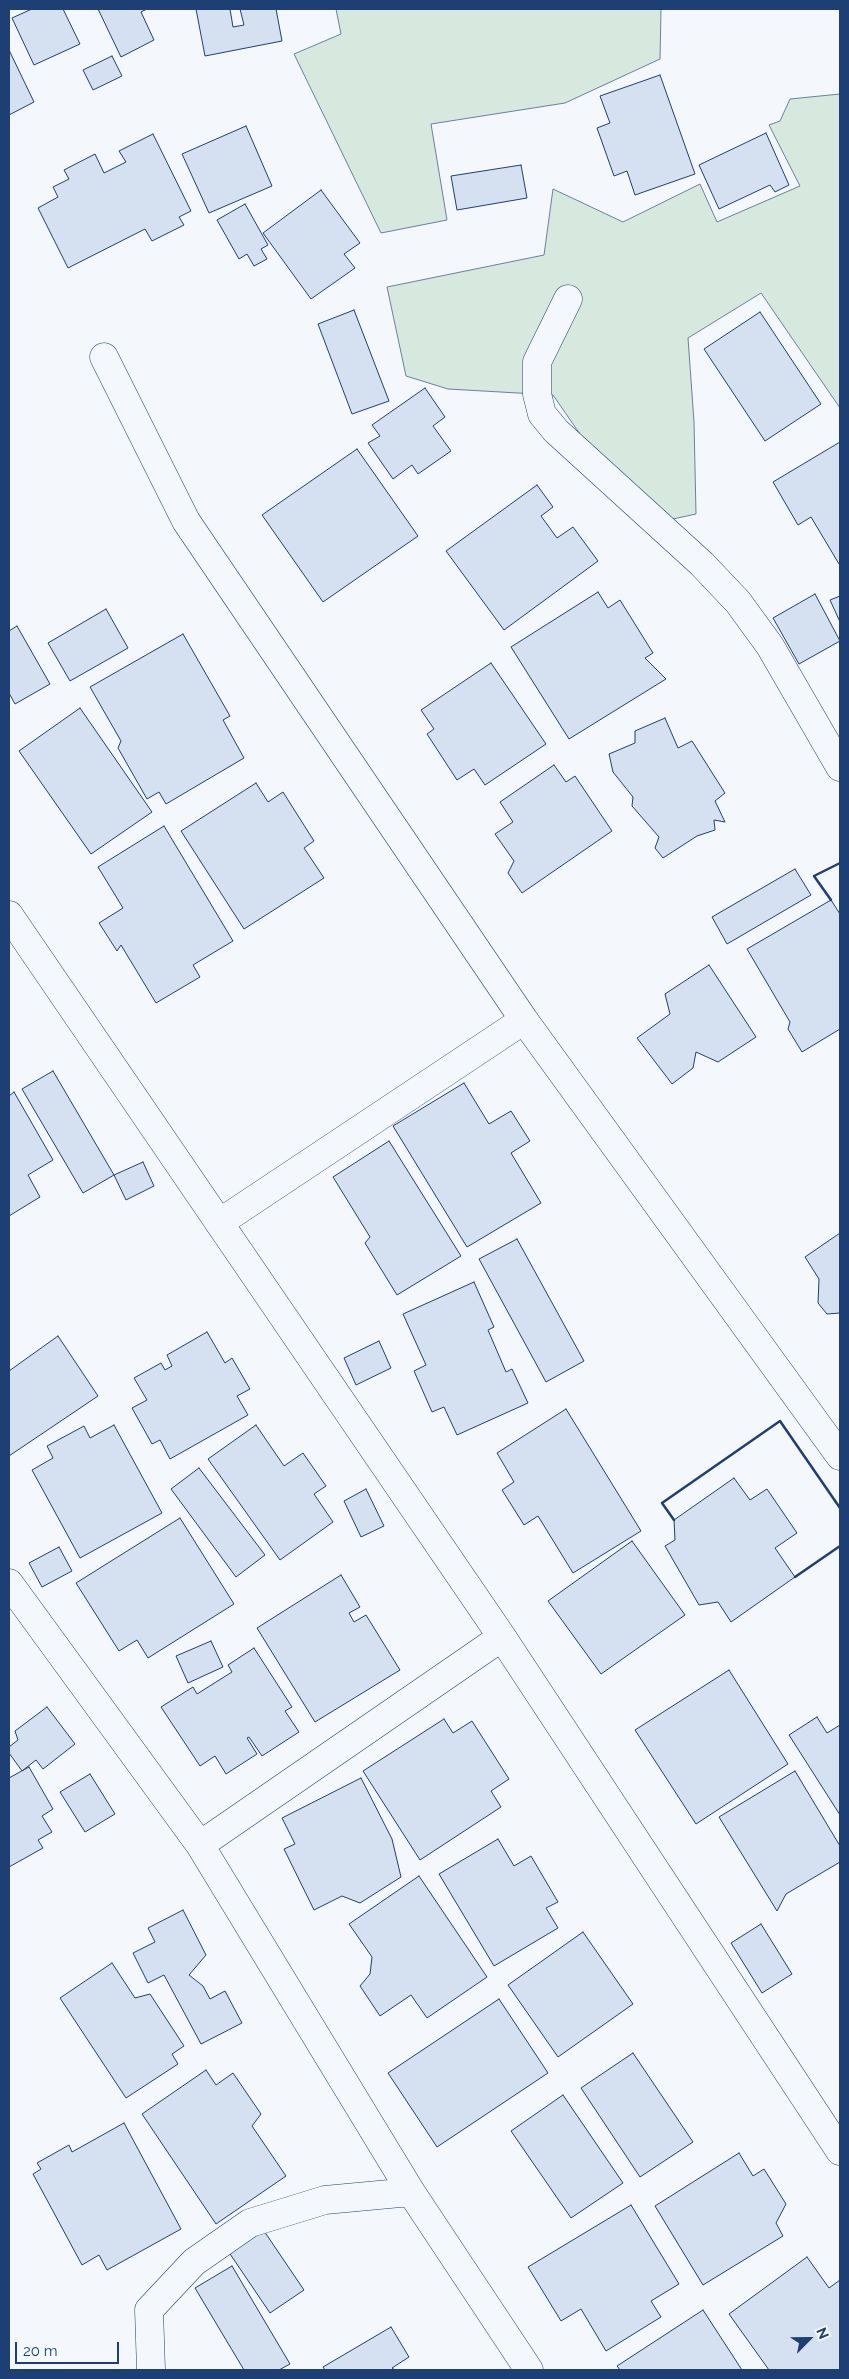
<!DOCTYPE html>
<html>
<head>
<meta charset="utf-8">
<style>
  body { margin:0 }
  #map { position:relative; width:849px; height:2379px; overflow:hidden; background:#f4f7fb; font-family:Raleway,sans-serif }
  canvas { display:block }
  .frame { position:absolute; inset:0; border:10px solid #1d3f73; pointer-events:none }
  .north { position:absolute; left:784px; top:2314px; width:50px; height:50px; -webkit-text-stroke:4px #f4f7fb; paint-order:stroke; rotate:67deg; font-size:14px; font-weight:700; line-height:20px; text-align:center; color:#1d3f73 }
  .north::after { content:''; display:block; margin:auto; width:18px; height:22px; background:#1d3f73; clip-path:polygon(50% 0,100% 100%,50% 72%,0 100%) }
  .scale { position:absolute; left:15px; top:2342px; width:104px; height:22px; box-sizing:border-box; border:2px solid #1d3f73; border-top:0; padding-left:6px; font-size:15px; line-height:18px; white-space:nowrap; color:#1d3f73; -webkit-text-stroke:4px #f4f7fb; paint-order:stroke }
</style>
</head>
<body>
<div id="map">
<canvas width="849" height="2379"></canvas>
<div class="frame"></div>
<div class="north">N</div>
<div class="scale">20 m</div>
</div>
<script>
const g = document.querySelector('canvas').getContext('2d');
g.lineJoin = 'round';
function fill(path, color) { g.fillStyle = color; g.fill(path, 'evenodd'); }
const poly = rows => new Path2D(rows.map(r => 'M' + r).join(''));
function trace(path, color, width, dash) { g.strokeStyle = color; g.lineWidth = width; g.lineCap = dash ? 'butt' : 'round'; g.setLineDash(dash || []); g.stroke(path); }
const green = poly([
  [336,9,661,9,660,59,565,103,431,124,447,220,381,233,294,54,341,34,336,9],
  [840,94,840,408,761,293,688,338,694,422,696,514,673,519,582,437,553,395,448,389,406,376,387,287,544,255,553,189,623,222,700,184,717,222,800,186,769,125,780,121,790,99,840,94]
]);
fill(green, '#d7e8df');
trace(green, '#687fa3', 1);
const building = poly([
  [32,9,63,9,80,44,34,65,12,18,32,9],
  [98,9,147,9,141,12,154,40,121,57,98,9],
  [196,9,230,9,233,27,244,25,240,9,276,9,282,41,205,56,196,9],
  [9,50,34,102,9,115,9,50],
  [112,56,122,76,93,90,83,70,112,56],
  [660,75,695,174,635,195,627,171,614,176,597,128,610,123,600,96,660,75],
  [246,126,272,186,209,213,182,154,246,126],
  [766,133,789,185,775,192,770,185,719,209,699,165,766,133],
  [153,134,191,211,179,217,184,225,152,241,145,229,68,268,38,208,58,197,53,187,69,179,64,170,95,154,104,173,126,162,119,151,153,134],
  [521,165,527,198,457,210,451,176,521,165],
  [321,190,360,243,344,254,355,268,311,299,263,233,321,190],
  [245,204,268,245,261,249,267,259,254,266,247,254,239,259,217,220,245,204],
  [354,310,389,401,352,414,318,324,354,310],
  [760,312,821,404,765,441,704,349,760,312],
  [425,388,445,417,433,426,451,451,418,474,412,465,393,479,368,443,380,436,372,425,425,388],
  [840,442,840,564,839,564,811,517,798,525,773,482,840,442],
  [357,449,418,536,323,602,262,515,357,449],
  [537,485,553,507,541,516,557,538,573,527,598,561,504,630,446,551,537,485],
  [598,592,608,608,620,600,653,653,645,658,666,679,569,739,511,647,598,592],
  [815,594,840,641,799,664,773,618,815,594],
  [840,596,840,622,830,600,840,596],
  [106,609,128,648,70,681,48,643,106,609],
  [17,626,50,684,15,704,9,693,9,631,17,626],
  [183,634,230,716,223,720,244,758,166,804,159,792,147,799,118,748,121,741,90,687,183,634],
  [491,663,546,744,485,785,474,769,457,780,427,734,434,729,421,710,491,663],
  [80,708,152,812,91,854,19,751,80,708],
  [665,718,678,748,692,741,725,793,715,801,725,822,714,820,715,830,697,836,663,858,655,848,659,837,632,806,633,797,613,772,609,754,635,743,635,731,665,718],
  [554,765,566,782,575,776,612,831,522,893,508,873,514,861,495,834,513,822,500,802,554,765],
  [256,783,268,802,283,792,314,841,304,848,324,878,244,929,181,831,256,783],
  [164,826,233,941,193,965,200,977,156,1003,121,945,117,951,99,923,123,908,98,867,164,826],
  [795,869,811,895,727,944,712,917,795,869],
  [831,900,840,914,840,1029,802,1052,788,1029,790,1022,747,949,831,900],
  [709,965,756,1037,718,1062,696,1052,693,1068,672,1084,637,1038,670,1014,665,994,709,965],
  [53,1071,114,1175,83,1193,22,1089,53,1071],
  [464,1083,489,1124,511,1111,530,1141,511,1153,541,1203,467,1247,393,1126,464,1083],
  [14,1092,53,1160,28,1175,40,1197,9,1216,9,1096,14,1092],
  [389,1141,461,1256,397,1295,365,1243,370,1237,333,1177,389,1141],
  [143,1162,154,1186,126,1200,114,1175,143,1162],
  [840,1233,840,1313,827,1314,818,1303,819,1279,805,1257,840,1233],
  [517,1239,584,1361,546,1382,479,1259,517,1239],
  [474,1282,494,1327,488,1330,506,1372,512,1369,528,1403,457,1435,444,1407,432,1412,414,1371,426,1365,403,1314,474,1282],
  [207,1332,225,1363,232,1358,250,1389,237,1396,248,1415,170,1459,160,1440,152,1444,132,1408,147,1400,134,1378,161,1363,165,1370,172,1366,167,1355,207,1332],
  [58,1336,98,1396,9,1456,9,1371,58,1336],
  [379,1341,391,1368,356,1385,344,1358,379,1341],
  [566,1409,641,1531,573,1573,538,1516,524,1525,502,1490,514,1482,497,1453,566,1409],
  [114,1425,162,1513,80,1558,32,1470,53,1458,47,1446,84,1426,90,1438,114,1425],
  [256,1425,284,1466,303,1453,326,1486,314,1494,333,1522,280,1560,208,1459,256,1425],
  [199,1468,265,1555,236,1577,171,1489,199,1468],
  [734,1478,750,1500,767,1489,797,1533,775,1548,795,1577,731,1622,718,1602,699,1605,665,1546,675,1540,674,1520,734,1478],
  [366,1489,384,1526,361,1537,344,1501,366,1489],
  [180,1518,234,1604,148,1658,137,1640,119,1651,76,1583,180,1518],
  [632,1541,685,1615,601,1674,548,1601,632,1541],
  [59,1547,72,1571,42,1587,29,1563,59,1547],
  [341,1575,360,1607,349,1613,354,1622,366,1615,400,1670,315,1722,257,1628,341,1575],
  [211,1641,223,1667,188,1683,176,1656,211,1641],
  [254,1648,292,1707,285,1711,299,1732,262,1756,249,1737,247,1738,257,1754,226,1774,215,1756,200,1766,161,1707,193,1687,197,1694,232,1672,228,1665,254,1648],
  [729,1670,788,1764,696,1824,635,1730,729,1670],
  [47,1707,75,1744,43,1769,36,1760,22,1771,9,1753,9,1747,18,1740,15,1731,47,1707],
  [817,1717,827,1733,840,1725,840,1815,789,1735,817,1717],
  [444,1719,453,1733,472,1721,509,1779,491,1791,501,1807,420,1860,363,1771,444,1719],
  [29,1767,53,1809,42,1816,52,1832,38,1840,43,1848,9,1867,9,1778,29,1767],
  [795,1771,840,1846,840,1862,786,1894,777,1911,719,1817,795,1771],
  [90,1774,115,1814,85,1832,60,1792,90,1774],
  [361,1778,392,1839,401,1877,360,1903,342,1896,314,1910,284,1849,295,1844,282,1818,361,1778],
  [498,1839,514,1866,531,1856,558,1902,546,1908,558,1928,494,1966,439,1874,498,1839],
  [419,1876,487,1977,427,2018,411,1995,380,2016,360,1986,370,1974,372,1957,349,1924,419,1876],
  [183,1910,206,1955,189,1975,203,1986,210,1999,225,1991,242,2023,201,2044,164,1975,148,1983,133,1953,155,1942,148,1928,183,1910],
  [761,1924,792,1974,762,1993,731,1943,761,1924],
  [583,1932,633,2004,558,2057,508,1985,583,1932],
  [112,1963,135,1998,150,1994,184,2046,172,2054,178,2064,126,2098,60,1998,112,1963],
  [499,1999,548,2073,437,2147,388,2073,499,1999],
  [633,2053,693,2142,640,2177,581,2088,633,2053],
  [206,2070,216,2085,233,2073,261,2114,252,2126,286,2176,216,2224,142,2114,206,2070],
  [563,2095,623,2183,571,2218,511,2131,563,2095],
  [124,2123,181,2229,107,2270,99,2255,82,2265,33,2174,41,2169,37,2163,69,2145,72,2152,124,2123],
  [739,2153,753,2176,764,2169,786,2204,776,2223,783,2236,703,2285,655,2206,739,2153],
  [631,2205,679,2284,651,2301,661,2317,606,2351,581,2309,561,2321,528,2267,631,2205],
  [260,2225,304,2290,270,2313,226,2248,260,2225],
  [807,2257,829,2288,840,2280,840,2370,769,2370,729,2314,807,2257],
  [232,2266,290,2364,279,2370,244,2370,195,2288,232,2266],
  [703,2310,742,2370,620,2370,617,2366,703,2310],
  [391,2327,409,2357,392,2368,395,2370,325,2370,323,2367,391,2327]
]);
fill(building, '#d5e0f0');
trace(building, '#1d3f73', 1);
const street = poly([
  [568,299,537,362,537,394,542,414,556,431,702,564,738,602,770,646,840,767],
  [104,357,186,521,524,1020,840,1456],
  [9,915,502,1637,840,2151],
  [219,1223,524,1020],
  [9,1583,200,1845,411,2192,529,2370],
  [200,1845,502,1637],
  [151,2370,149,2310,194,2262,250,2223,325,2200,411,2192]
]);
trace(street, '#1d3f73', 29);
trace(street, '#f4f7fb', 28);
trace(poly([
  [831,900,814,876,840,863],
  [674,1520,662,1503,780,1421,840,1508],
  [795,1577,840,1546]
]), '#1d3f73', 2.5);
</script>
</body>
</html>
